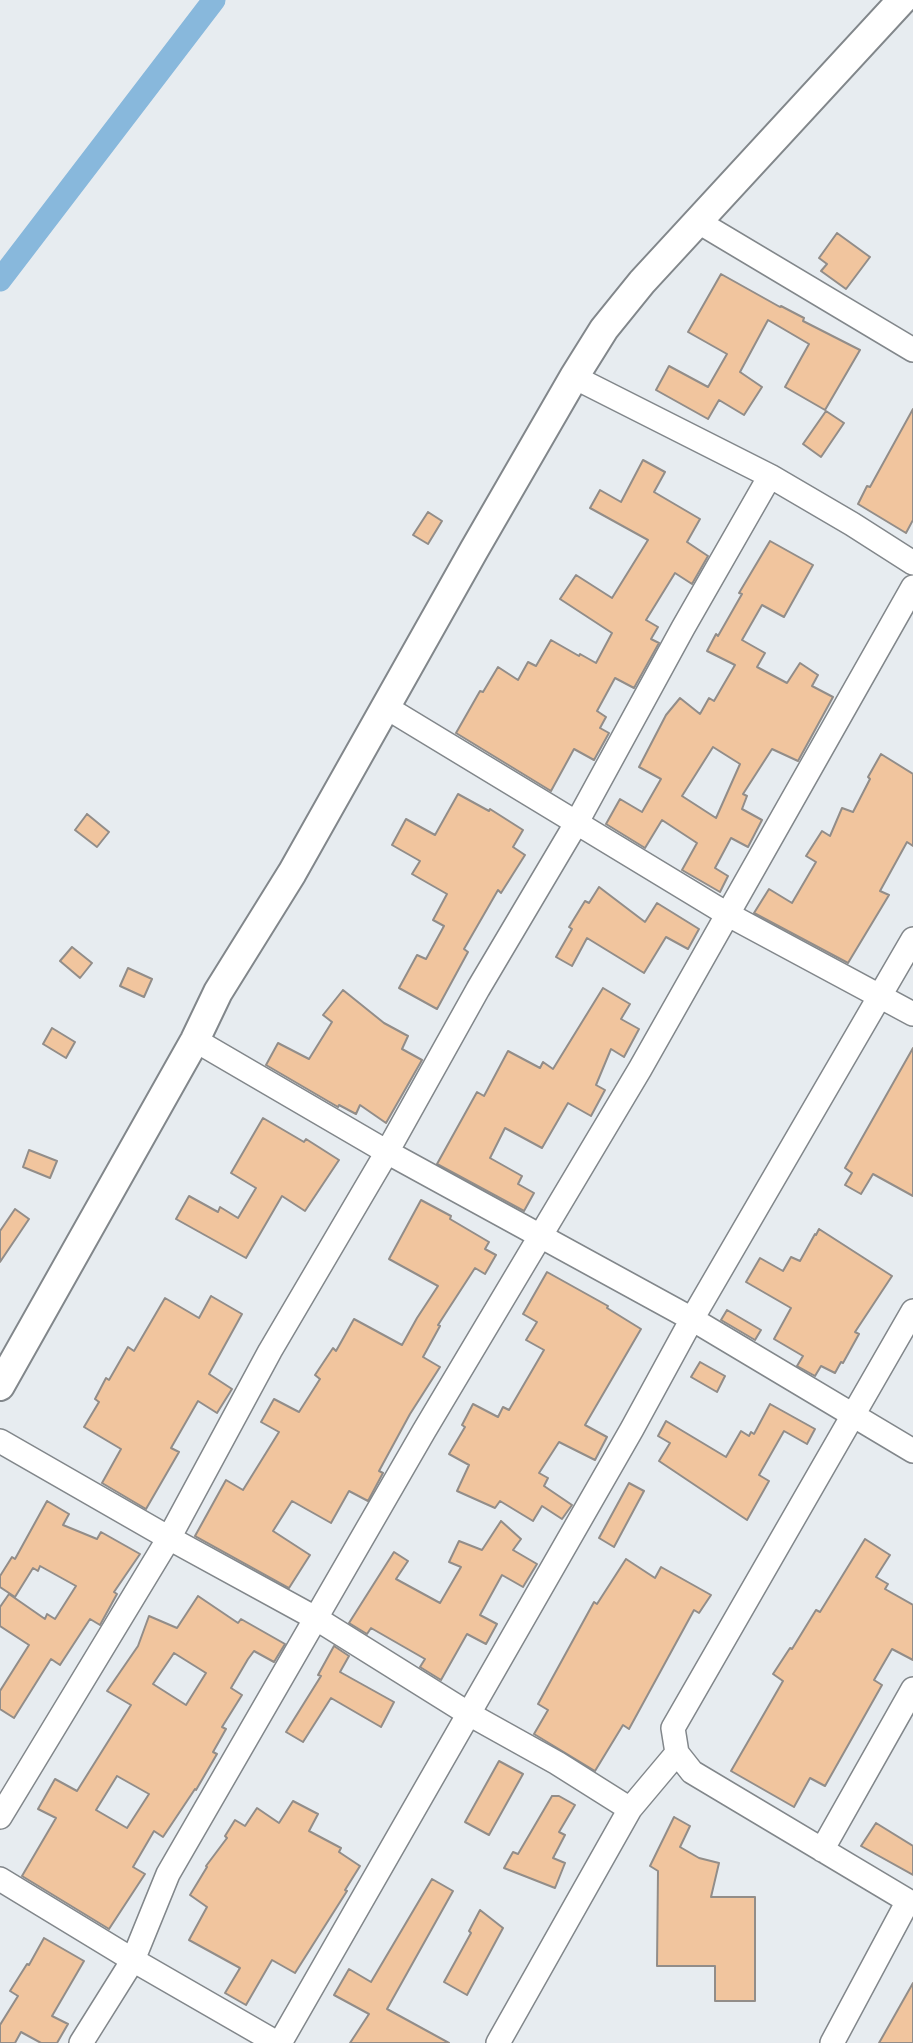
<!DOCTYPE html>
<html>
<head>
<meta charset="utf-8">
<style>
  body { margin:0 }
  canvas { display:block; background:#e7ecf0 }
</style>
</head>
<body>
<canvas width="913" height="2043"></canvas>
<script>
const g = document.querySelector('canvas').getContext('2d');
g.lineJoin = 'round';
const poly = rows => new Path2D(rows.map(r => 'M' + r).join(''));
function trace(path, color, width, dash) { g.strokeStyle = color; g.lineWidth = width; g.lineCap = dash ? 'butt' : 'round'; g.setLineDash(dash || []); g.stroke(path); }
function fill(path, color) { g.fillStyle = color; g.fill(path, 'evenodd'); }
trace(poly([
  [0,280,214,0]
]), '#88b8dc', 23);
const building = poly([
  [837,233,870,257,846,289,821,271,827,264,819,258,837,233],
  [721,274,780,307,781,306,804,318,803,321,860,350,825,410,785,387,809,344,768,320,740,372,762,387,744,415,719,400,708,419,656,390,669,366,708,387,727,354,688,332,721,274],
  [913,409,913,520,906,533,858,504,867,486,870,487,913,409],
  [826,411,844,423,821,457,803,444,826,411],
  [643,460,665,472,654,492,700,519,687,542,708,556,692,584,675,573,646,620,658,627,651,639,659,643,634,688,615,678,597,711,606,717,600,728,609,733,594,760,574,749,551,791,456,733,480,691,483,692,498,667,518,680,528,662,536,666,551,640,579,656,580,654,596,663,612,633,560,599,576,575,612,598,648,540,590,508,600,490,621,502,643,460],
  [428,512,442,521,428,544,413,535,428,512],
  [770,541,813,565,784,617,762,605,742,640,765,653,757,667,787,683,800,663,818,675,812,686,833,697,798,761,772,749,743,794,747,796,742,809,762,820,748,847,731,838,715,868,728,876,720,892,682,870,697,843,662,820,645,848,606,824,620,799,642,812,661,779,639,767,666,715,680,698,700,714,709,698,714,701,735,665,707,651,716,634,718,636,742,594,739,593,770,541],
  [713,747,740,764,716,818,682,796,713,747],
  [881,754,913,774,913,846,907,842,880,891,889,895,848,963,754,913,769,889,792,903,816,862,806,856,822,831,830,836,842,808,853,812,870,779,868,777,881,754],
  [458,794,489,811,490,809,523,830,513,847,525,855,501,893,498,890,464,949,468,952,437,1009,399,988,417,955,426,959,444,926,433,920,447,894,412,874,420,861,392,845,406,819,435,835,458,794],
  [87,814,109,832,97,847,75,830,87,814],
  [599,887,645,922,657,903,699,929,688,949,666,937,644,973,587,938,572,966,556,957,572,929,569,927,585,901,589,903,599,887],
  [72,947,92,963,80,978,60,961,72,947],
  [128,968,152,979,144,997,120,986,128,968],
  [603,988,630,1004,621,1019,639,1029,624,1057,611,1049,596,1085,605,1090,591,1116,568,1103,542,1148,505,1128,490,1158,522,1176,518,1184,534,1193,524,1211,437,1164,477,1092,484,1096,508,1051,540,1068,543,1062,553,1069,603,988],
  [343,990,384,1023,408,1036,402,1049,422,1060,386,1123,360,1105,356,1114,339,1105,338,1107,266,1065,278,1043,309,1059,332,1022,323,1015,343,990],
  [52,1028,75,1042,66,1058,43,1044,52,1028],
  [913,1048,913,1196,873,1174,861,1194,845,1185,852,1173,845,1168,913,1048],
  [263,1118,304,1142,306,1139,339,1160,305,1211,282,1196,246,1258,176,1219,189,1196,218,1212,220,1207,238,1218,256,1188,231,1173,263,1118],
  [29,1150,57,1161,50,1178,23,1167,29,1150],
  [421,1200,451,1216,450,1219,489,1242,485,1249,496,1255,485,1274,475,1268,438,1325,440,1326,423,1357,440,1367,410,1414,379,1471,383,1473,368,1501,349,1491,331,1523,292,1501,273,1531,310,1555,289,1588,195,1536,226,1480,243,1490,279,1432,261,1422,274,1399,299,1412,320,1379,315,1375,333,1348,336,1351,354,1319,402,1345,417,1318,438,1286,389,1259,421,1200],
  [15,1209,29,1219,0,1262,0,1231,15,1209],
  [819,1229,892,1276,855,1332,859,1334,843,1363,841,1362,835,1373,821,1366,815,1376,797,1366,803,1356,774,1339,791,1308,746,1282,760,1258,783,1271,791,1257,800,1261,815,1234,816,1235,819,1229],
  [547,1272,608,1306,607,1308,641,1329,585,1425,607,1437,595,1460,559,1442,539,1473,548,1478,544,1486,572,1505,562,1519,542,1506,533,1521,500,1501,495,1508,457,1491,469,1465,449,1454,465,1427,462,1425,473,1404,498,1417,503,1407,509,1410,544,1350,526,1340,537,1322,523,1314,547,1272],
  [211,1296,242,1314,209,1374,232,1389,217,1413,198,1401,171,1448,179,1452,146,1509,102,1483,121,1449,84,1427,99,1402,95,1399,106,1378,109,1380,128,1347,134,1351,165,1298,199,1318,211,1296],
  [727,1310,761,1330,755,1340,721,1320,727,1310],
  [700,1362,725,1376,717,1392,691,1377,700,1362],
  [770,1404,815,1429,807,1444,784,1431,759,1475,769,1481,747,1520,659,1461,670,1443,658,1436,666,1421,726,1457,741,1431,749,1436,751,1432,754,1434,770,1404],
  [629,1483,644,1491,614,1547,599,1538,629,1483],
  [47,1501,69,1514,63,1525,97,1539,101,1532,140,1554,114,1592,117,1594,100,1625,90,1619,60,1665,51,1659,14,1718,0,1709,0,1691,29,1645,0,1626,0,1607,9,1594,45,1619,47,1614,55,1619,76,1586,40,1566,38,1571,33,1568,15,1597,0,1587,0,1576,12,1557,15,1559,47,1501],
  [501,1521,521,1539,513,1550,537,1564,523,1587,502,1575,480,1615,497,1624,486,1644,467,1634,441,1680,420,1667,425,1659,371,1628,367,1634,349,1623,394,1552,408,1561,396,1579,440,1603,461,1567,449,1562,459,1541,482,1550,501,1521],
  [865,1539,890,1555,876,1577,888,1584,885,1589,913,1605,913,1660,892,1649,874,1680,882,1685,825,1786,810,1778,794,1807,731,1771,783,1681,773,1674,790,1648,792,1649,816,1610,820,1612,865,1539],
  [626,1559,655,1578,661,1567,711,1595,699,1613,694,1610,629,1729,623,1725,595,1771,534,1734,548,1710,538,1704,594,1602,597,1604,626,1559],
  [198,1596,238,1623,241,1619,285,1644,274,1662,254,1651,248,1659,231,1688,242,1695,222,1727,226,1729,213,1752,217,1754,196,1790,195,1789,163,1837,154,1831,133,1867,145,1874,109,1929,22,1876,56,1818,38,1809,55,1779,77,1791,131,1705,107,1691,138,1646,149,1616,177,1628,198,1596],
  [174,1653,206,1673,186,1705,153,1684,174,1653],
  [117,1776,149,1794,127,1828,96,1810,117,1776],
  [334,1646,349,1656,340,1672,394,1702,381,1727,331,1698,303,1742,286,1732,321,1676,318,1675,334,1646],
  [499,1761,523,1774,489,1835,465,1822,499,1761],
  [552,1796,559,1796,575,1805,559,1832,565,1835,553,1858,565,1863,555,1888,504,1868,513,1852,518,1854,552,1796],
  [293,1801,318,1814,309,1831,341,1848,339,1852,360,1866,345,1890,347,1891,295,1973,272,1960,246,2005,225,1993,240,1968,189,1940,207,1907,190,1895,207,1867,206,1866,227,1838,225,1836,235,1820,245,1826,257,1808,279,1823,293,1801],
  [674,1817,690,1826,680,1847,699,1858,719,1863,711,1897,755,1897,755,2001,715,2001,715,1966,657,1966,658,1871,650,1866,674,1817],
  [876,1823,913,1846,913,1875,861,1846,876,1823],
  [432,1879,453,1891,387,2009,449,2043,350,2043,369,2014,334,1995,349,1969,371,1982,432,1879],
  [480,1910,503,1928,467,1995,444,1982,471,1933,469,1931,480,1910],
  [44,1938,84,1961,52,2016,68,2024,57,2043,41,2043,21,2032,15,2043,0,2043,0,2025,18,1996,10,1991,27,1964,29,1965,44,1938],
  [913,1983,913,2043,879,2043,913,1983]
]);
fill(building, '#f1c59e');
trace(building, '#928d89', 2);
const minor = poly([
  [697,221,913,350],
  [574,377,770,476,852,524,913,563],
  [384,706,727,914,913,1014],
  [195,1040,387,1152,692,1319,913,1451],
  [913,1311,673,1728,677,1753,692,1772,913,1904],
  [0,1441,169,1538,317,1619,469,1714,557,1763,630,1809],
  [0,1817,169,1538,270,1351,387,1152,478,989,577,822,683,628,770,476],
  [822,1850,913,1689],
  [0,1879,133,1960,277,2043],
  [81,2043,133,1960,168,1874,424,1431,640,1069,913,587],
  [280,2043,632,1429,692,1319,913,939],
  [498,2043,630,1809,677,1753],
  [832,2043,908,1901]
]);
const major = poly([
  [0,1386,195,1040,218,992,292,873,474,550,574,377,604,329,642,282,902,0]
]);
trace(minor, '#82878b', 26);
trace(major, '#82878b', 32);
trace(minor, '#fff', 23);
trace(major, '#fff', 28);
</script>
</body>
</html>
